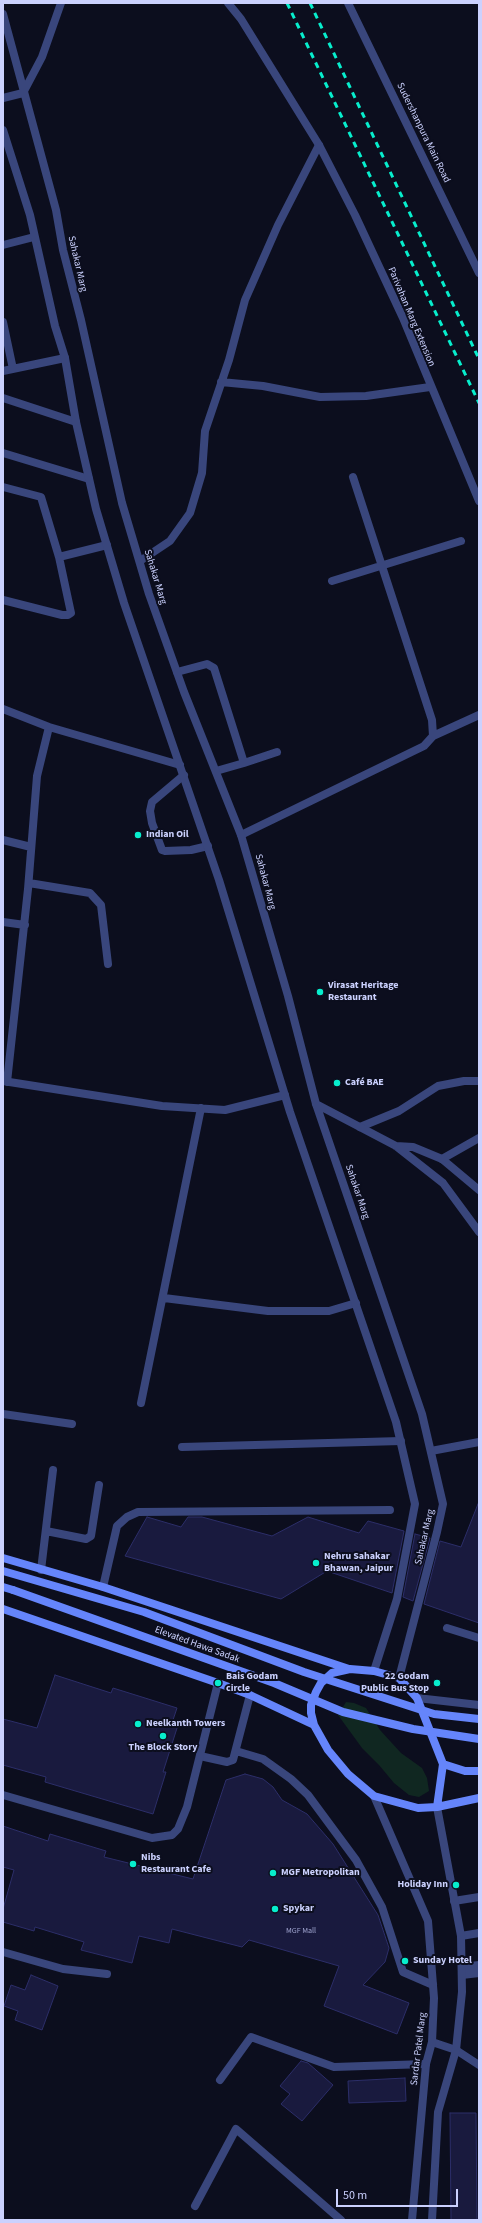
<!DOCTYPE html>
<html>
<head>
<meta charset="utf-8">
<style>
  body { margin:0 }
  #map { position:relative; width:482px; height:2223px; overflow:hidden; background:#0c0e1e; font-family:"Source Sans 3",sans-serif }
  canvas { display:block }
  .frame { position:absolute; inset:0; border:4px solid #cbd1fe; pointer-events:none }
  .scale { position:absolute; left:336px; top:2189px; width:122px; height:18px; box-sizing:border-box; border:2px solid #cbd1fe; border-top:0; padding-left:5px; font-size:12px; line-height:14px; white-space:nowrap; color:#cbd1fe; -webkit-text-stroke:3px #0c0e1e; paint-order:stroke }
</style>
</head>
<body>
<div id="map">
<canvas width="482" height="2223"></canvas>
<div class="frame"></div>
<div class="scale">50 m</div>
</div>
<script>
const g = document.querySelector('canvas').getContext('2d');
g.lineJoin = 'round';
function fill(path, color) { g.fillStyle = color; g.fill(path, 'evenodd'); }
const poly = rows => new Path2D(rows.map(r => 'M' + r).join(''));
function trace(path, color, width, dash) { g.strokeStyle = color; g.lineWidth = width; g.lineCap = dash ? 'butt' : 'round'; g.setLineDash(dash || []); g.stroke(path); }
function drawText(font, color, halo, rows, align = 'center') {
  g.font = font + ' "Source Sans 3",sans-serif'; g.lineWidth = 4; g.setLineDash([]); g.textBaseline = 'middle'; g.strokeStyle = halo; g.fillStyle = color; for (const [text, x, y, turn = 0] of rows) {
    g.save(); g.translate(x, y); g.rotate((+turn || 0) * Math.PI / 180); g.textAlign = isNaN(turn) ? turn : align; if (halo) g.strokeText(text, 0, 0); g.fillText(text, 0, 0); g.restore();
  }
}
fill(poly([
  [346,1702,354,1703,366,1708,380,1730,401,1753,422,1768,427,1778,429,1791,419,1797,409,1795,394,1783,379,1765,362,1748,338,1715]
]), '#102721');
const building = poly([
  [478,1504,479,1504,479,1623,424,1604,440,1541,461,1547,478,1504],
  [147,1517,181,1527,188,1517,202,1517,272,1536,308,1517,359,1533,368,1521,404,1531,392,1593,327,1571,281,1599,125,1556,147,1517],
  [415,1534,430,1538,413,1601,403,1597,415,1534],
  [55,1675,111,1693,113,1688,177,1708,172,1723,178,1725,163,1772,166,1772,153,1814,45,1782,46,1777,3,1765,3,1719,37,1728,55,1675],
  [245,1774,263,1779,273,1787,282,1800,307,1814,333,1844,378,1915,389,1948,385,1962,363,1985,409,2003,397,2034,324,2006,339,1966,249,1940,242,1947,172,1929,169,1943,139,1936,132,1963,81,1950,84,1942,35,1927,34,1931,3,1922,3,1909,14,1870,3,1867,3,1826,48,1841,50,1834,106,1851,104,1857,193,1879,226,1780,245,1774],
  [31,1975,58,1986,42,2030,15,2020,18,2011,4,2006,11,1985,25,1990,31,1975],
  [301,2061,308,2063,333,2085,302,2121,281,2104,290,2094,280,2086,301,2061],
  [405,2078,406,2101,349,2103,348,2081,405,2078],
  [450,2113,476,2113,477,2220,451,2220,450,2113]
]);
fill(building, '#191a3e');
trace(building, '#2c2e69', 1);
trace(poly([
  [3,245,34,237],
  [3,322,13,369],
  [3,371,65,358],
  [332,581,461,541],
  [177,672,207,664,214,668,244,763,216,771],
  [433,736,479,715],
  [244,763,277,752],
  [184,775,152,802,150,811,152,823,162,850,165,851,191,850,208,846],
  [241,835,424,746,433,736,432,720,353,477],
  [360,1127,399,1111,438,1086,464,1081,479,1081],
  [442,1159,479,1138],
  [3,1414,72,1424],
  [46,1531,86,1539,91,1536,99,1485],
  [41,1570,53,1470],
  [236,1751,263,1759,291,1779,308,1795,356,1860,382,1907,403,1972,433,1985],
  [200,1756,227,1762,233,1760,250,1695],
  [462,1967,479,1965],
  [462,1975,479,1973]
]), '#39467c', 8);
trace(poly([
  [221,382,263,386,320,397,366,396,430,387],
  [3,398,76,422],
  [3,453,89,479],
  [3,487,41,497,59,557,71,613,68,615,62,615,3,600],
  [59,557,107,545],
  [140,561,170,541,190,513,202,473,205,431,229,360,245,300,278,225,319,145],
  [3,709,49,727],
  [3,840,31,847],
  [29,883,90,893,101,905,108,964],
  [3,922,25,925],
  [3,1081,162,1106,225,1110,285,1095],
  [7,1082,28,889,37,776,49,727,180,765],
  [164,1298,268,1311,329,1311,356,1303],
  [141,1403,201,1108],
  [182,1447,401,1441],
  [431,1451,479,1442],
  [103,1587,117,1526,127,1517,138,1512,390,1510],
  [447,1628,479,1638],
  [3,1795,152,1838,172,1835,178,1829,187,1807,218,1683],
  [454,1901,479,1897],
  [461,1936,479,1933],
  [3,1952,63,1969,107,1974],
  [432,2042,456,2050,479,2065],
  [220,2080,251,2037,334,2067,426,2064],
  [195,2206,236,2129,341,2220]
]), '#39467c', 8);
trace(poly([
  [228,3,241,19,319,145,355,215,403,318,479,501],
  [348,3,479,273],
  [3,14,56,210,63,250,81,320,122,503,149,594,184,692,241,835,288,996,316,1104,422,1414,443,1504,437,1532,399,1678],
  [3,98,23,93,42,57,61,3],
  [3,130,30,215,55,326,65,358,76,422,96,509,124,603,219,880,290,1112,396,1422,415,1504,397,1599,374,1671],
  [316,1104,396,1146,443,1183,479,1232],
  [396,1146,413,1147,442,1159,479,1190],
  [417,1698,479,1705],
  [374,1796,428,1921,434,1998,432,2042,426,2064,412,2220],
  [432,2220,438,2112,456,2050,462,1992,461,1936,437,1807]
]), '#39467c', 8);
trace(poly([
  [3,1558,103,1587,349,1669],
  [3,1587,13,1590],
  [3,1609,218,1683,250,1695,314,1725],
  [479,1771,465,1771,443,1764,417,1698,399,1678,374,1671,350,1669,332,1673,321,1683,316,1692,311,1705,311,1713,314,1725,328,1750,348,1774,374,1796,418,1808,437,1807,479,1798],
  [437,1807,443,1764]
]), '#6585fb', 8);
trace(poly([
  [287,3,479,403],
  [310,3,479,359]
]), '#07eecd', 3, [6, 5]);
trace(poly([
  [3,1571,144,1612,304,1672,434,1714,479,1719],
  [13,1590,274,1683,343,1712,413,1729,479,1739]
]), '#6585fb', 8);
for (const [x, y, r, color] of [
  [138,835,4,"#07eecd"],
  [320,992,4,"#07eecd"],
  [337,1083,4,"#07eecd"],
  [316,1563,4,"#07eecd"],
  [218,1683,4,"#07eecd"],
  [437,1683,4,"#07eecd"],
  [138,1724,4,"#07eecd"],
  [163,1736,4,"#07eecd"],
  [133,1864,4,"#07eecd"],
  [273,1873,4,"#07eecd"],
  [456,1885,4,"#07eecd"],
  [275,1909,4,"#07eecd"],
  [405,1961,4,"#07eecd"]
]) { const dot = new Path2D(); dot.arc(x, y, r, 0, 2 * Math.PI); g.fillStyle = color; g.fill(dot); trace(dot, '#0c0e1e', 1.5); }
drawText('8px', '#9ea3ce', null, [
  ["MGF Mall",301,1931]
]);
drawText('10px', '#cbd1fe', '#0c0e1e', [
  ["Sudershanpura Main Road",423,133,64],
  ["Sahakar Marg",77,264,77],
  ["Parivahan Marg Extension",411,317,67],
  ["Sahakar Marg",155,577,73],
  ["Sahakar Marg",265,882,75],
  ["Sahakar Marg",357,1192,71],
  ["Sahakar Marg",425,1537,-77],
  ["Elevated Hawa Sadak",197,1645,20],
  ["Sardar Patel Marg",419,2049,-83]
]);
drawText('bold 10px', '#cbd1fe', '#0c0e1e', [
  ["Indian Oil",146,835],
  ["Virasat Heritage",328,986],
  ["Restaurant",328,998],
  ["Café BAE",345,1083],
  ["Nehru Sahakar",324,1557],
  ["Bhawan, Jaipur",324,1569],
  ["Bais Godam",226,1677],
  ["circle",226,1689],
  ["22 Godam",429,1677,"right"],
  ["Public Bus Stop",429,1689,"right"],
  ["Neelkanth Towers",146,1724],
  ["The Block Story",163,1748,"center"],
  ["Nibs",141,1858],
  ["Restaurant Cafe",141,1870],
  ["MGF Metropolitan",281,1873],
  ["Holiday Inn",448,1885,"right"],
  ["Spykar",283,1909],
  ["Sunday Hotel",413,1961]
], 'left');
</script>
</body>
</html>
